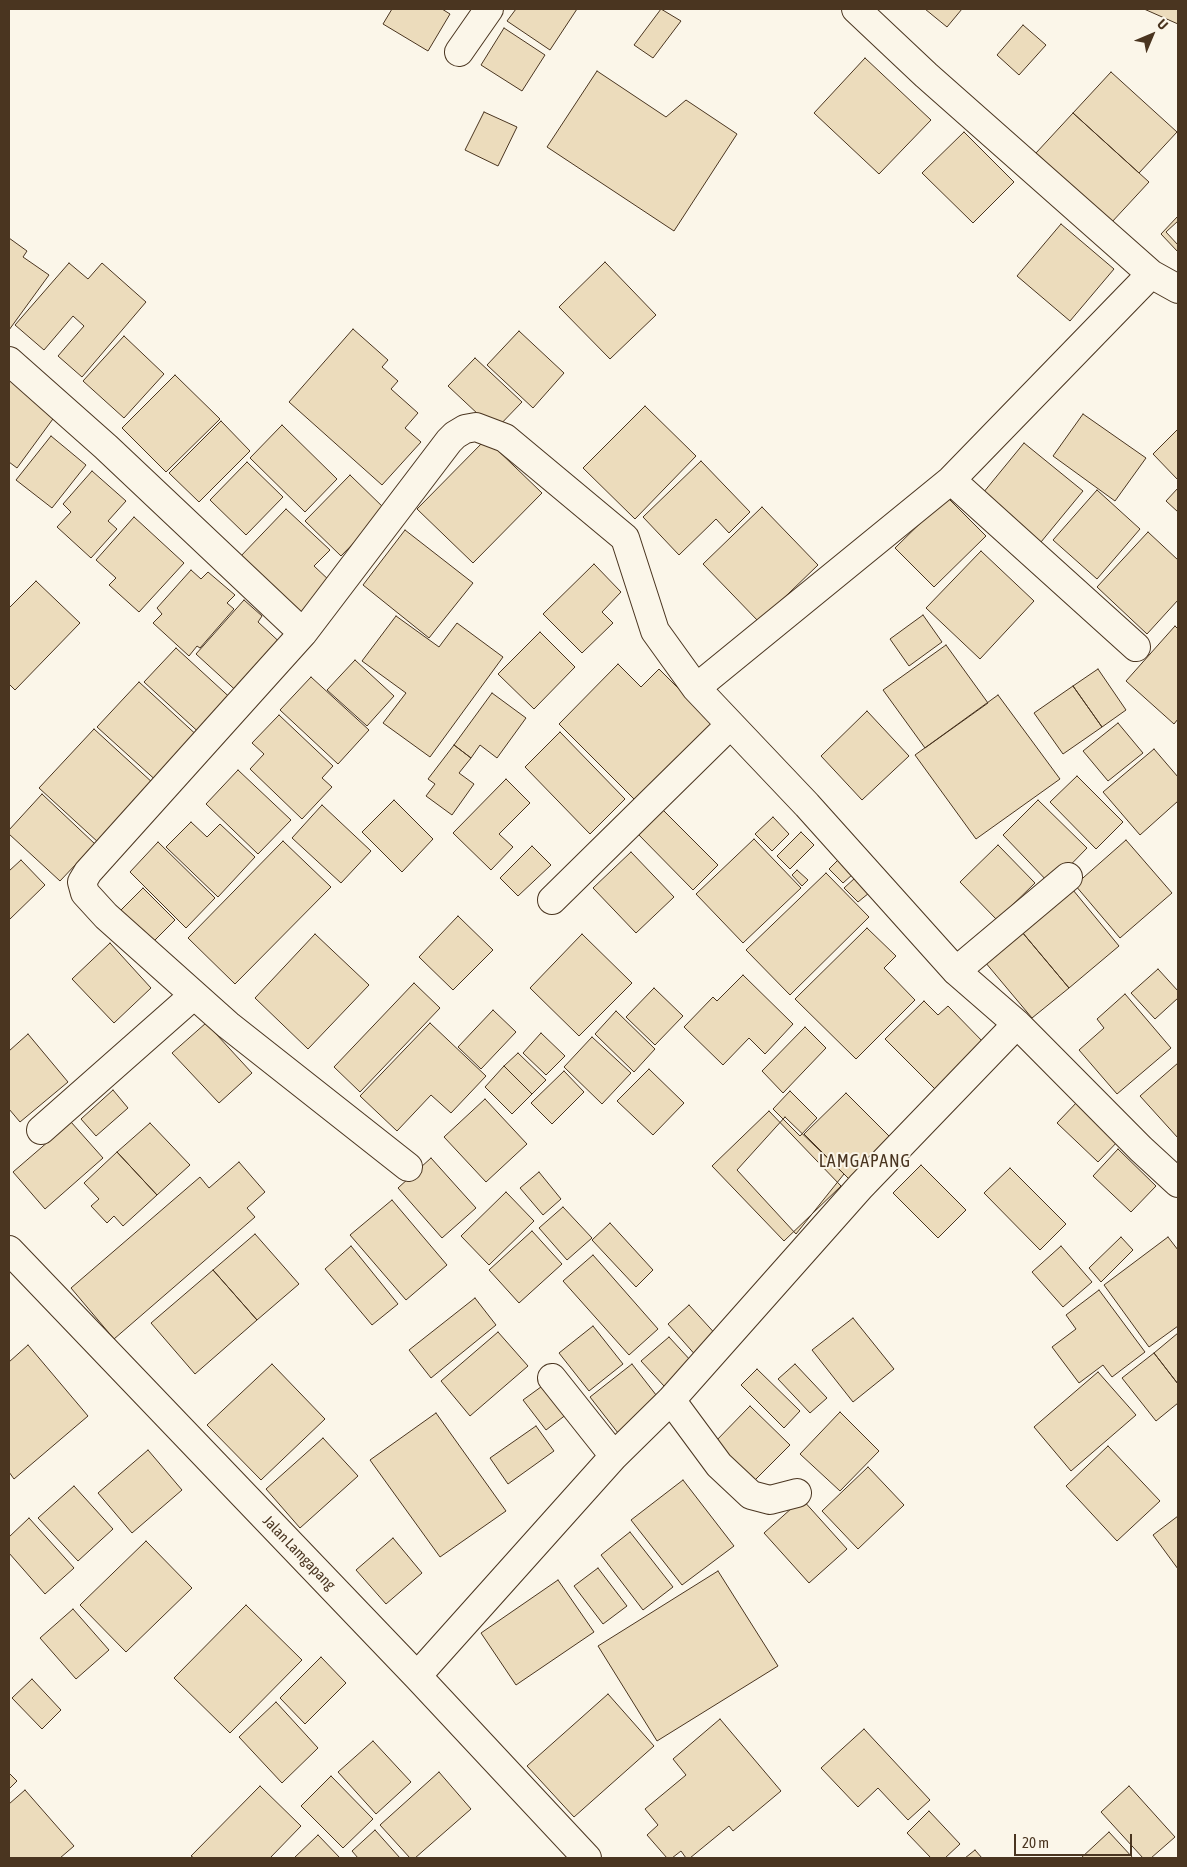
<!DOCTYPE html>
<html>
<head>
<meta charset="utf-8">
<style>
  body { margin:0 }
  #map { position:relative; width:1187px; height:1867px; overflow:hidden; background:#fbf6e9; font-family:"Asap Condensed",sans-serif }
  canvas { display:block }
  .frame { position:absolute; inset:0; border:10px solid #4a3520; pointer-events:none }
  .north { position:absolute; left:1127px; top:10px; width:50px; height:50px; -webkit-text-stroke:4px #fbf6e9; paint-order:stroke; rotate:45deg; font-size:14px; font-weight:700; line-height:20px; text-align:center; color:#4a3520 }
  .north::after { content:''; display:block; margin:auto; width:18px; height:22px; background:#4a3520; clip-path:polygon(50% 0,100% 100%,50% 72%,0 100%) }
  .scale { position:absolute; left:1014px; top:1834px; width:118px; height:22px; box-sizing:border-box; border:2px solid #4a3520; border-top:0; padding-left:6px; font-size:15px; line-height:18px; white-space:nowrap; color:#4a3520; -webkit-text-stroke:4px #fbf6e9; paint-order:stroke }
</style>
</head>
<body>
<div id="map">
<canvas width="1187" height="1867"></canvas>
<div class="frame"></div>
<div class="north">U</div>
<div class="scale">20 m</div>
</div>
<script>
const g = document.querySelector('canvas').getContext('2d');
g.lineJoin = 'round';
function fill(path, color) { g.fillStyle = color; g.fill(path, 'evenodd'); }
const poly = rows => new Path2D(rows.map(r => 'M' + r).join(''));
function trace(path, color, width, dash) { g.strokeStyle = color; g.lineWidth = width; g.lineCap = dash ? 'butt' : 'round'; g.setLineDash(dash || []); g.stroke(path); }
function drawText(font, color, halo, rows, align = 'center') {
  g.font = font + ' "Asap Condensed",sans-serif'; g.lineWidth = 4; g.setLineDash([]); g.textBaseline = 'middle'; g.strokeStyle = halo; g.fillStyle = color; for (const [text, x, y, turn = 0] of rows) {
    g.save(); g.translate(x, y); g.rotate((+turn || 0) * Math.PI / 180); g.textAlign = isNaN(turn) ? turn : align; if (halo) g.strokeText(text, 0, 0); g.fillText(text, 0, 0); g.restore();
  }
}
const building = poly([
  [392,9,442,9,450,14,428,51,383,24,392,9],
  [516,9,577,9,550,50,507,21,516,9],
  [661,9,681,21,653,58,634,45,661,9],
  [925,9,962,9,947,27,925,9],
  [1144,9,1178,9,1178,24,1144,9],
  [1023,25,1046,45,1019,75,997,55,1023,25],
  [504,28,545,55,522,91,481,65,504,28],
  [865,58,931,120,879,174,814,113,865,58],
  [597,71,666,117,686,100,737,134,674,231,547,147,597,71],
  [1111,72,1177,132,1139,173,1073,113,1111,72],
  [484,112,517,127,498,166,465,150,484,112],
  [1073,113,1149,182,1111,223,1036,153,1073,113],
  [964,132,1014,182,973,223,922,173,964,132],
  [1178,216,1178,252,1161,234,1178,216],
  [1178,221,1178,245,1166,232,1178,221],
  [1061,224,1114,269,1070,321,1017,276,1061,224],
  [9,238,27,251,23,257,49,275,9,330,9,238],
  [605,262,656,315,610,359,559,307,605,262],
  [69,263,88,279,102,263,146,302,82,377,58,356,84,326,73,316,44,350,15,325,69,263],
  [353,329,388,360,382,367,398,381,391,389,418,413,405,428,421,442,382,485,289,402,353,329],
  [519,331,564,373,533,408,487,365,519,331],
  [124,336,164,374,124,418,83,381,124,336],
  [475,358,522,402,495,430,448,386,475,358],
  [9,375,58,412,17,468,9,462,9,375],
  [175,375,220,419,166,472,122,428,175,375],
  [645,406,696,456,635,519,583,468,645,406],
  [1083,414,1146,458,1115,501,1053,456,1083,414],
  [221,421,250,451,199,502,169,473,221,421],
  [282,425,337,479,305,512,250,458,282,425],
  [1178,429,1178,480,1153,454,1178,429],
  [51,436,86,465,52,508,16,480,51,436],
  [486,439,542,493,473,563,417,509,486,439],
  [1024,443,1083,491,1041,542,983,493,1024,443],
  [701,461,750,512,729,533,716,519,679,555,643,517,701,461],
  [247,462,283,497,246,535,210,500,247,462],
  [92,471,126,501,108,521,117,529,91,558,57,527,71,512,63,504,92,471],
  [350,475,386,510,341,556,305,521,350,475],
  [1178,488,1178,512,1166,501,1178,488],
  [1097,490,1140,529,1097,579,1053,540,1097,490],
  [947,497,986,536,934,587,895,548,947,497],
  [762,507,818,565,759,622,703,564,762,507],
  [286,509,330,550,314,566,331,582,300,615,239,558,286,509],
  [134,517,184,563,139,612,109,585,116,578,96,560,134,517],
  [405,530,473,583,429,638,363,585,405,530],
  [1148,532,1178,560,1178,600,1147,634,1097,587,1148,532],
  [981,551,1034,601,980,659,926,608,981,551],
  [594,564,621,592,602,612,613,623,582,653,543,614,594,564],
  [191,570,201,579,208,572,235,595,227,603,234,609,200,648,197,646,189,656,153,623,162,614,157,608,191,570],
  [36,581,80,623,15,690,9,684,9,608,36,581],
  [244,600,262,616,258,622,286,648,242,696,196,654,244,600],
  [923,615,942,642,909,666,890,639,923,615],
  [396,616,439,647,457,623,503,657,430,757,383,723,406,693,362,661,396,616],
  [1175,626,1178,629,1178,719,1174,724,1126,681,1175,626],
  [540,632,575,667,534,709,498,674,540,632],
  [946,645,988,703,925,748,883,690,946,645],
  [176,648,236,703,204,737,144,682,176,648],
  [355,660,394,696,367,726,327,690,355,660],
  [618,664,641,687,659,669,715,725,638,803,559,724,618,664],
  [1098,669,1126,710,1102,727,1073,686,1098,669],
  [311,677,369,730,338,764,280,710,311,677],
  [139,682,201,739,160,784,97,727,139,682],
  [1073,686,1102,727,1063,754,1034,713,1073,686],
  [492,693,526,718,497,758,480,745,471,758,454,745,492,693],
  [998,695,1060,779,976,839,915,755,998,695],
  [867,711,909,756,862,800,821,756,867,711],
  [279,715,333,766,322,778,332,787,302,819,250,769,264,754,252,743,279,715],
  [1118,723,1143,753,1108,781,1083,751,1118,723],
  [94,729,154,784,99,843,39,788,94,729],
  [560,732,625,799,590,834,525,767,560,732],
  [454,745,471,758,459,773,474,784,452,815,426,796,435,784,428,779,454,745],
  [1154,749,1178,777,1178,801,1140,835,1103,792,1154,749],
  [238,770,291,820,258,854,206,804,238,770],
  [1077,776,1123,822,1096,849,1050,802,1077,776],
  [506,779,530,803,499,834,513,847,491,870,453,833,506,779],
  [42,794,95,844,60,881,9,834,9,830,42,794],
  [394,800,433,839,402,872,362,832,394,800],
  [1038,800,1087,848,1051,885,1003,835,1038,800],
  [322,805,371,851,341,883,292,838,322,805],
  [662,809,718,865,693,890,637,833,662,809],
  [773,817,789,834,772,851,755,834,773,817],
  [191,822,207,837,220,824,255,857,218,897,166,847,191,822],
  [801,832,814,845,790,869,777,856,801,832],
  [754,839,801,888,743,943,696,894,754,839],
  [1126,840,1172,893,1120,938,1075,885,1126,840],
  [283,841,331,887,235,984,188,938,283,841],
  [158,842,215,898,186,928,130,872,158,842],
  [998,845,1035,883,997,920,960,882,998,845],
  [532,846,551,865,518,896,500,878,532,846],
  [631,852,674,897,636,933,593,888,631,852],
  [839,859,853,874,843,883,829,869,839,859],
  [21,860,45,885,9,920,9,871,21,860],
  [797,870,808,880,802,886,792,875,797,870],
  [826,873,869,917,790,995,746,950,826,873],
  [855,878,869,893,858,902,844,888,855,878],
  [143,888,175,920,151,944,119,912,143,888],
  [1073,890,1119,946,1069,988,1022,932,1073,890],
  [458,916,493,950,453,990,419,957,458,916],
  [867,928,896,956,884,968,915,1000,856,1059,795,999,867,928],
  [1022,932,1069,988,1032,1018,985,962,1022,932],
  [315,934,369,985,308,1049,255,998,315,934],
  [582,934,632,983,579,1036,530,988,582,934],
  [110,943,151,988,114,1023,72,979,110,943],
  [1158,969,1178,991,1178,998,1155,1019,1131,993,1158,969],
  [743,975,793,1024,765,1054,749,1038,723,1065,684,1027,713,997,717,1001,743,975],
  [414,983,440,1008,360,1092,334,1067,414,983],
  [654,988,683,1016,655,1045,626,1017,654,988],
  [1125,994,1171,1048,1117,1094,1079,1050,1104,1028,1097,1019,1125,994],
  [924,1001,938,1015,948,1006,985,1044,937,1091,885,1039,924,1001],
  [493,1010,516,1032,481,1069,458,1047,493,1010],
  [616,1011,655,1049,634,1072,595,1034,616,1011],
  [206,1023,252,1073,219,1103,172,1053,206,1023],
  [430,1023,486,1076,451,1113,431,1095,397,1131,360,1096,430,1023],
  [805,1027,826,1048,783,1093,762,1071,805,1027],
  [541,1033,565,1056,546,1075,523,1053,541,1033],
  [28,1034,68,1082,20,1122,9,1109,9,1051,28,1034],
  [592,1037,631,1073,602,1104,564,1067,592,1037],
  [518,1053,546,1080,532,1094,504,1066,518,1053],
  [1178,1063,1178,1138,1140,1096,1178,1063],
  [504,1066,532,1094,512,1114,485,1087,504,1066],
  [649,1069,684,1103,653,1135,617,1101,649,1069],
  [564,1071,584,1092,552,1124,531,1103,564,1071],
  [113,1090,128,1108,96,1136,81,1119,113,1090],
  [790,1091,817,1118,800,1136,773,1109,790,1091],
  [846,1093,892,1139,850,1180,804,1134,846,1093],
  [485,1099,527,1144,486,1182,444,1137,485,1099],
  [1079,1100,1120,1139,1098,1162,1057,1123,1079,1100],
  [769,1111,841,1186,784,1241,712,1166,769,1111],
  [785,1117,844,1174,796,1234,737,1170,785,1117],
  [71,1122,103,1158,45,1209,13,1172,71,1122],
  [150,1123,190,1165,157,1195,117,1152,150,1123],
  [1118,1149,1156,1186,1131,1212,1093,1176,1118,1149],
  [117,1152,157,1195,123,1226,114,1216,107,1223,91,1206,99,1199,84,1183,117,1152],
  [431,1158,476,1208,442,1238,398,1188,431,1158],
  [239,1162,265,1192,247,1208,255,1217,114,1339,71,1288,200,1177,209,1188,239,1162],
  [921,1165,966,1210,938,1238,893,1193,921,1165],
  [1010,1168,1066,1224,1040,1250,984,1193,1010,1168],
  [539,1172,561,1199,543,1215,520,1188,539,1172],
  [506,1192,534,1221,489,1265,461,1236,506,1192],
  [392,1200,447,1265,406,1300,350,1235,392,1200],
  [563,1207,592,1238,567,1260,539,1228,563,1207],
  [610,1223,653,1270,636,1287,592,1240,610,1223],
  [532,1231,562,1264,519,1303,489,1270,532,1231],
  [255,1234,299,1284,257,1320,213,1270,255,1234],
  [1121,1237,1133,1250,1101,1282,1089,1268,1121,1237],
  [1168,1237,1178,1250,1178,1326,1149,1347,1104,1285,1168,1237],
  [351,1246,398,1304,372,1325,325,1269,351,1246],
  [1061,1246,1092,1282,1063,1307,1032,1272,1061,1246],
  [593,1255,658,1329,629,1355,563,1281,593,1255],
  [213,1270,257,1320,195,1374,151,1323,213,1270],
  [1099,1290,1145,1352,1112,1377,1103,1365,1079,1383,1052,1347,1076,1329,1066,1315,1099,1290],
  [475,1298,496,1325,431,1378,409,1350,475,1298],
  [689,1305,719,1338,698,1358,668,1324,689,1305],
  [853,1318,894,1369,853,1402,812,1350,853,1318],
  [593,1326,623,1364,589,1391,559,1353,593,1326],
  [498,1332,528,1366,470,1416,441,1381,498,1332],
  [1178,1333,1178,1384,1154,1353,1178,1333],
  [669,1337,692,1362,664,1386,641,1361,669,1337],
  [28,1345,88,1416,14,1479,9,1472,9,1362,28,1345],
  [1154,1353,1178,1384,1178,1403,1156,1421,1122,1378,1154,1353],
  [272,1364,325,1419,261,1480,207,1425,272,1364],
  [632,1364,660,1400,618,1433,590,1397,632,1364],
  [795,1364,827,1398,810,1413,778,1379,795,1364],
  [757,1369,800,1411,784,1428,741,1385,757,1369],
  [1098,1372,1136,1415,1071,1471,1034,1427,1098,1372],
  [545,1384,567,1414,546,1430,523,1400,545,1384],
  [750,1406,790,1445,752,1483,713,1444,750,1406],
  [840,1412,879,1451,840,1491,800,1454,840,1412],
  [436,1413,506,1511,440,1557,370,1460,436,1413],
  [536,1426,554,1451,508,1484,490,1458,536,1426],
  [323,1438,358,1476,300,1528,266,1489,323,1438],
  [1108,1446,1160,1501,1117,1541,1066,1486,1108,1446],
  [148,1450,182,1490,132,1533,98,1493,148,1450],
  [868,1467,904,1505,858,1549,822,1511,868,1467],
  [683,1480,734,1546,682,1585,631,1520,683,1480],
  [74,1486,113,1529,78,1561,38,1518,74,1486],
  [802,1499,847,1549,809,1583,764,1533,802,1499],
  [1178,1516,1178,1569,1153,1535,1178,1516],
  [29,1518,74,1568,45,1594,9,1553,9,1537,29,1518],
  [630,1532,673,1587,643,1610,601,1555,630,1532],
  [393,1538,422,1573,386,1604,356,1570,393,1538],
  [146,1541,192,1588,126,1652,80,1605,146,1541],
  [598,1568,627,1606,603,1624,574,1586,598,1568],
  [718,1571,778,1666,657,1741,598,1646,718,1571],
  [558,1580,594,1632,516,1685,481,1633,558,1580],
  [246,1605,302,1660,230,1733,174,1678,246,1605],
  [73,1609,109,1650,76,1679,40,1638,73,1609],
  [321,1657,346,1683,305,1724,280,1698,321,1657],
  [32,1679,61,1710,42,1729,12,1698,32,1679],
  [608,1694,654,1746,574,1817,527,1766,608,1694],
  [276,1702,318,1748,282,1783,239,1737,276,1702],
  [720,1719,781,1791,733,1831,729,1826,690,1858,686,1858,681,1851,672,1858,667,1858,647,1835,658,1825,645,1809,686,1775,673,1759,720,1719],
  [864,1729,930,1800,908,1820,878,1788,858,1807,821,1768,864,1729],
  [373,1741,411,1782,376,1814,338,1772,373,1741],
  [439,1772,471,1809,415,1858,410,1858,380,1825,439,1772],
  [9,1773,17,1781,9,1789,9,1773],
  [331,1776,373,1819,343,1848,301,1806,331,1776],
  [260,1786,301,1826,270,1858,194,1858,191,1856,260,1786],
  [1129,1786,1175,1837,1151,1858,1143,1858,1101,1812,1129,1786],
  [25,1790,74,1846,60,1858,9,1858,9,1804,25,1790],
  [929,1811,960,1844,945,1858,931,1858,907,1833,929,1811],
  [375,1830,400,1858,358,1858,352,1851,375,1830],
  [1109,1832,1133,1858,1081,1858,1109,1832],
  [318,1835,340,1858,294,1858,318,1835],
  [975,1850,982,1858,965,1858,975,1850]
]);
fill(building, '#ecdcbc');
trace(building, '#4a3520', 1);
const minor = poly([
  [856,9,926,75,1151,274,1178,289],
  [459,52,489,9],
  [9,361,106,447,303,633],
  [951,480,1136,647],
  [696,688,951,480,1151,274],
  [552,900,730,725],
  [956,971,1068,877],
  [41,1130,194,995],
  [408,1167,228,1025,106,916,85,893,82,882,88,872,303,633,449,441,455,435,465,429,476,427,505,438,625,538,655,631,696,688,807,805,956,971,1017,1024,1141,1149,1178,1183],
  [9,1250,417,1676,587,1858],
  [552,1378,614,1456],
  [671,1400,719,1465,751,1495,770,1500,797,1493],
  [417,1676,614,1456,671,1400,861,1186,1017,1024]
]);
trace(minor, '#4a3520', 30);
trace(minor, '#fbf6e9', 28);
drawText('15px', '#4a3520', '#fbf6e9', [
  ["Jalan Lamgapang",299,1553,46]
]);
g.letterSpacing = '1px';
drawText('18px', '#4a3520', '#fbf6e9', [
  ["LAMGAPANG",865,1161]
]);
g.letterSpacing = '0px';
</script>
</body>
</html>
